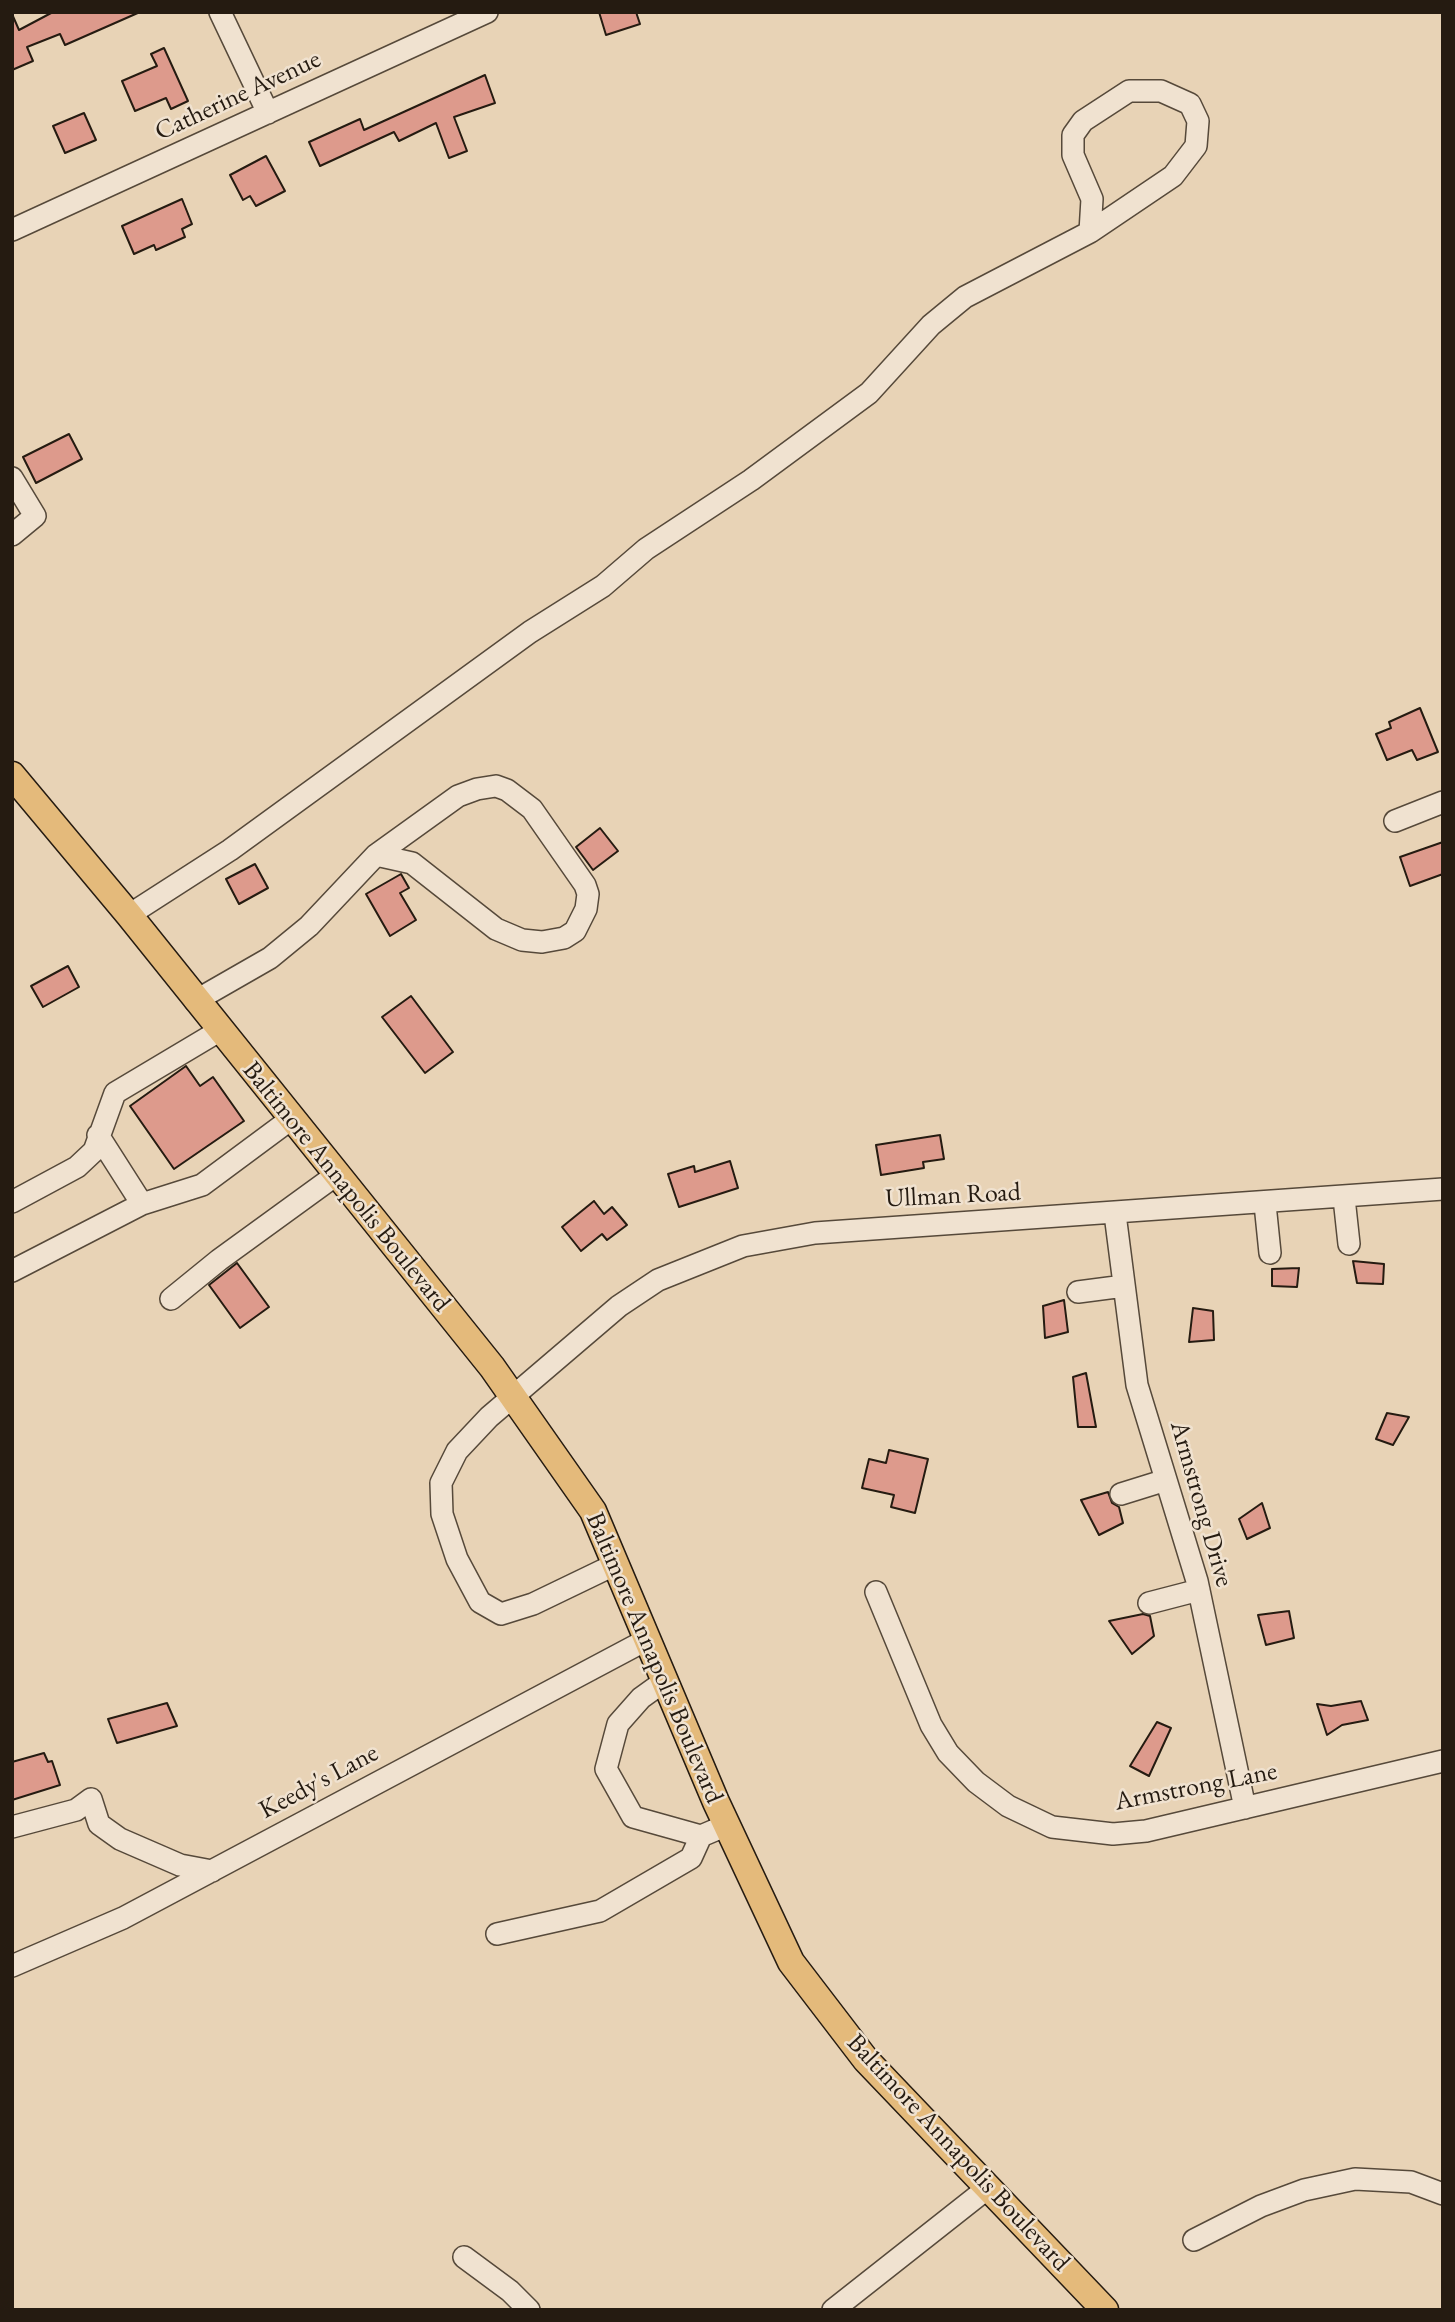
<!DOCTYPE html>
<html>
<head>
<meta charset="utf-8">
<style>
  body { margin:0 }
  #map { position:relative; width:1455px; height:2322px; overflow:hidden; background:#e8d3b6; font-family:"EB Garamond",serif }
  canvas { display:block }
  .frame { position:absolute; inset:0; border:14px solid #251b11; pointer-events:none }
</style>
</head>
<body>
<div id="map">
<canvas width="1455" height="2322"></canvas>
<div class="frame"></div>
</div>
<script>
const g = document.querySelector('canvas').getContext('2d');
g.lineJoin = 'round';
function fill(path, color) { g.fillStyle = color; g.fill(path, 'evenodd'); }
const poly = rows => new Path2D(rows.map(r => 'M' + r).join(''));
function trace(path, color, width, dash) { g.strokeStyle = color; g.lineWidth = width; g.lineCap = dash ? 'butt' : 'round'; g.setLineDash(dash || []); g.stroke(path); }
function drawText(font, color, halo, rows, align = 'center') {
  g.font = font + ' "EB Garamond",serif'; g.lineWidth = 5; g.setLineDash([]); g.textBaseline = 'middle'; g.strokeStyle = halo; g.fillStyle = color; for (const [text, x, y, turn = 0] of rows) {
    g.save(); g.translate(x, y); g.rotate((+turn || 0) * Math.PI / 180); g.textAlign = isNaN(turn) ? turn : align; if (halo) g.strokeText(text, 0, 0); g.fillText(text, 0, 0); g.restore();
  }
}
const building = poly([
  [53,12,140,12,65,45,60,34,27,47,33,61,12,70,12,14,19,30,53,12],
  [599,12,636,12,640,24,606,35,599,12],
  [164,48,188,101,171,109,166,98,135,111,122,81,157,66,151,54,164,48],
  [485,75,495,103,454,117,467,151,449,158,436,123,399,141,394,132,320,166,309,142,360,119,364,130,485,75],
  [84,113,96,140,65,153,53,126,84,113],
  [266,156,285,191,256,206,250,196,243,200,230,175,266,156],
  [182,199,192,224,182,229,185,237,156,250,154,245,134,254,122,226,182,199],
  [69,434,82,459,36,483,23,457,69,434],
  [1420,708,1438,752,1417,760,1412,750,1387,760,1376,734,1391,728,1389,722,1420,708],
  [600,828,618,851,593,870,576,847,600,828],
  [1443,842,1443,874,1410,886,1400,857,1443,842],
  [255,864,268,888,239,904,226,879,255,864],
  [401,874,409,888,400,893,416,920,390,936,366,894,401,874],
  [68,966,79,987,43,1007,31,986,68,966],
  [411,996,453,1052,425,1073,382,1017,411,996],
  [186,1066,200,1086,213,1077,244,1121,174,1169,130,1106,186,1066],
  [940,1135,944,1159,923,1162,924,1168,881,1175,876,1145,940,1135],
  [730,1161,738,1188,679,1207,668,1174,694,1166,695,1172,730,1161],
  [594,1201,604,1214,612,1207,627,1225,607,1240,602,1234,581,1251,562,1227,594,1201],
  [1353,1261,1384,1264,1383,1284,1357,1283,1353,1261],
  [237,1263,269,1307,240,1328,209,1285,237,1263],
  [1299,1268,1297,1287,1272,1286,1272,1269,1299,1268],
  [1064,1300,1068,1332,1045,1338,1043,1306,1064,1300],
  [1193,1308,1213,1311,1214,1340,1189,1342,1193,1308],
  [1086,1373,1096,1427,1078,1427,1073,1377,1086,1373],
  [1387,1413,1409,1417,1393,1445,1376,1439,1387,1413],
  [889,1450,928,1459,915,1513,891,1507,894,1495,862,1488,869,1459,886,1463,889,1450],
  [1108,1492,1112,1503,1119,1507,1123,1523,1099,1535,1081,1500,1108,1492],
  [1262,1503,1270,1528,1247,1539,1239,1519,1262,1503],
  [1289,1611,1294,1638,1266,1645,1258,1615,1289,1611],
  [1143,1614,1150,1616,1154,1636,1132,1654,1109,1621,1143,1614],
  [1361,1701,1368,1720,1342,1725,1327,1735,1317,1704,1331,1706,1361,1701],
  [167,1703,177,1726,117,1743,108,1719,167,1703],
  [1157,1722,1171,1728,1149,1776,1130,1766,1157,1722],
  [44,1753,48,1762,52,1761,60,1785,12,1800,12,1762,44,1753]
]);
fill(building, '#dd9a8c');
trace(building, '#251b11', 2);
const minor = poly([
  [220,12,268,113],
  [12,230,487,12],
  [12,478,35,516,12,535],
  [1395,821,1443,802],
  [129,915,230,850,530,632,603,586,646,549,751,480,869,393,931,325,965,297,1090,232,1173,176,1196,146,1198,121,1190,104,1161,91,1129,91,1083,121,1073,135,1073,155,1092,199,1090,232],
  [195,1001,270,958,309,926,376,855,458,796,477,789,496,786,507,790,532,809,585,885,588,894,586,909,575,931,564,938,542,942,522,940,496,929,412,863,376,855],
  [98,1135,142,1204],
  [1344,1198,1349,1244],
  [12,1202,77,1167,94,1151,115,1093,219,1031],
  [1265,1204,1270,1253],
  [1115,1214,1137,1385,1197,1581,1245,1808],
  [12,1271,142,1204,202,1185,291,1119],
  [1078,1292,1124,1286],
  [171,1299,219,1260,336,1175],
  [1121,1494,1166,1480],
  [616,1564,533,1604,501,1614,480,1602,457,1559,442,1514,441,1483,457,1451,489,1417,619,1306,658,1280,743,1246,815,1233,1443,1189],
  [876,1592,931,1725,948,1753,976,1782,1008,1806,1052,1827,1113,1834,1146,1831,1443,1761],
  [1149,1603,1199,1590],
  [666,1680,641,1698,618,1724,606,1769,633,1817,701,1836,727,1825],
  [12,1827,76,1810,91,1799,99,1824,120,1839,180,1865,212,1871],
  [497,1934,600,1911,691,1858,701,1836],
  [12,1966,123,1918,648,1639],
  [1194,2240,1261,2206,1304,2190,1355,2179,1411,2182,1443,2194],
  [464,2257,510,2291,529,2310],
  [833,2310,989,2187]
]);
const major = poly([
  [12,775,129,915,492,1367,593,1511,716,1802,791,1962,866,2060,1105,2310]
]);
trace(minor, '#56493a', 24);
trace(major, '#251b11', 29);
trace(minor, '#f0e2d0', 21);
trace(major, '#e4ba7b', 26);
drawText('26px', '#251b11', '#f0e2d0', [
  ["Catherine Avenue",238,96,-25],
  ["Baltimore Annapolis Boulevard",346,1187,51],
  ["Ullman Road",953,1196,-3],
  ["Armstrong Drive",1201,1504,74],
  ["Baltimore Annapolis Boulevard",654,1658,67],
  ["Keedy's Lane",319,1782,-28],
  ["Armstrong Lane",1196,1787,-11],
  ["Baltimore Annapolis Boulevard",958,2153,47]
]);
</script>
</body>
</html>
